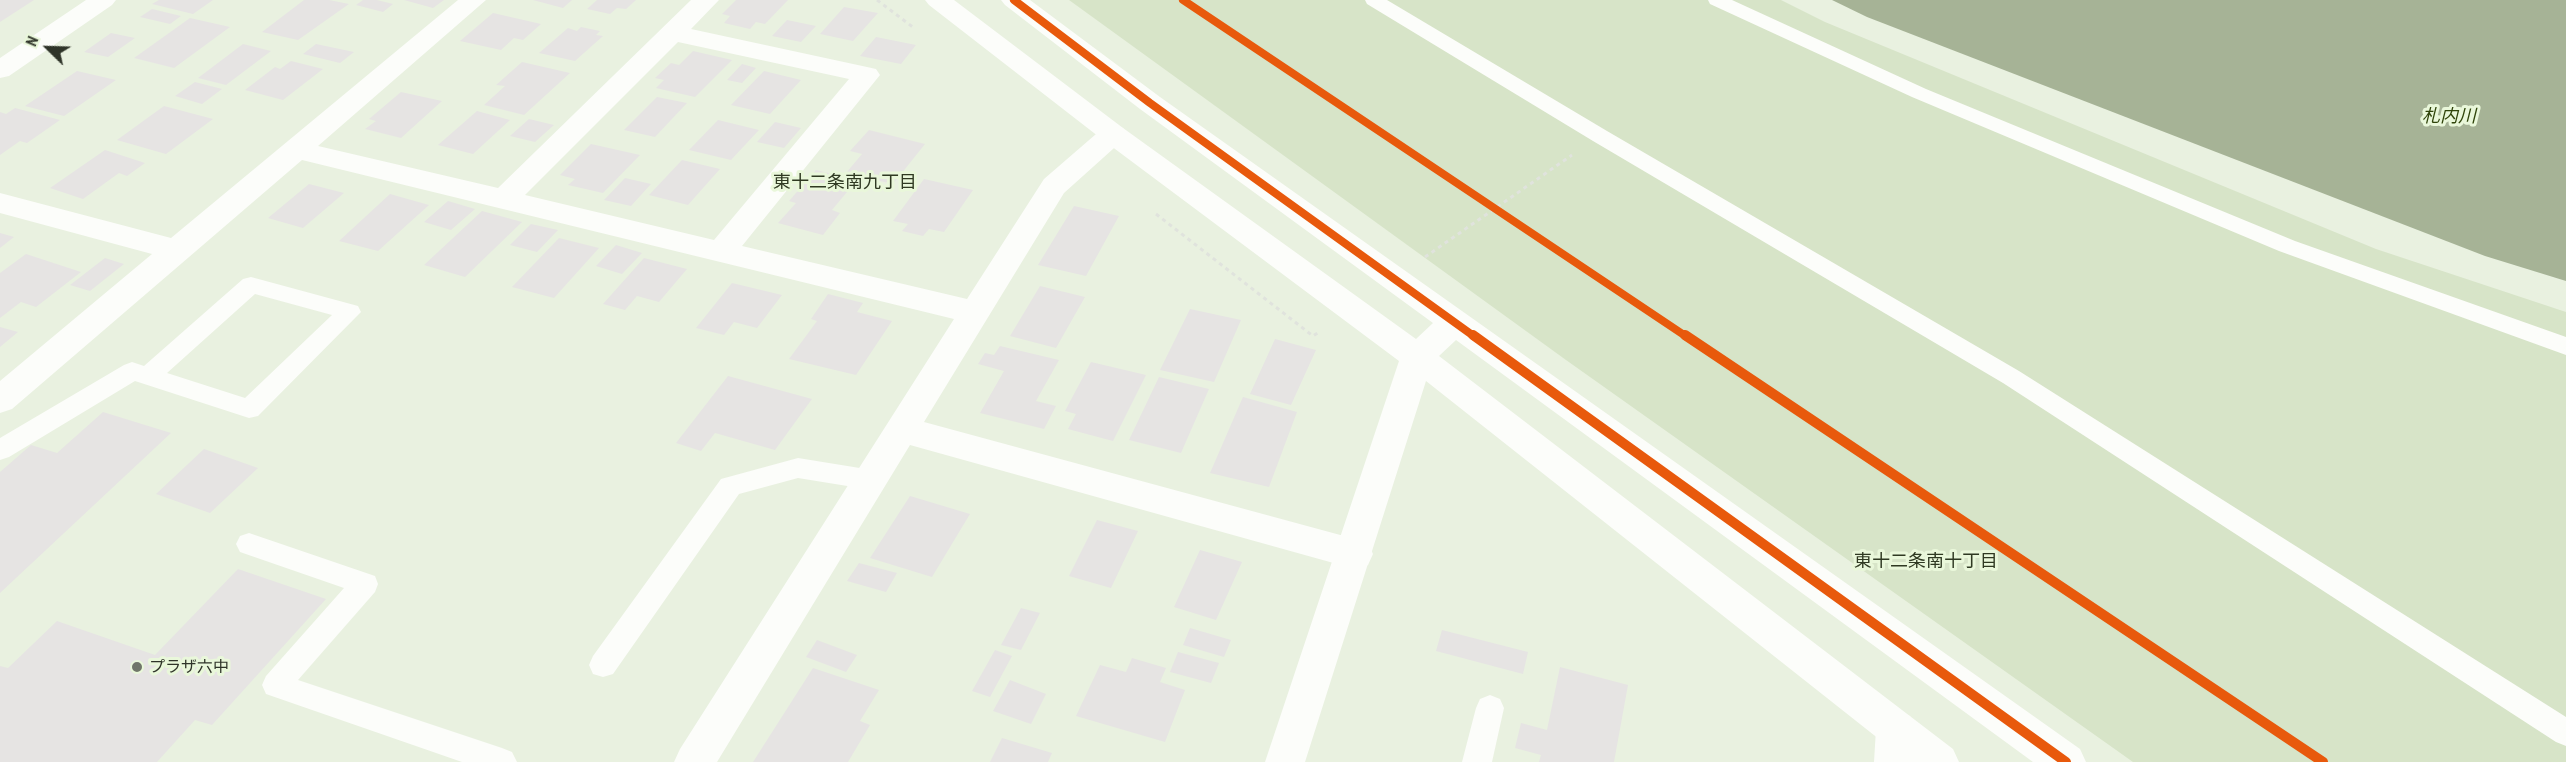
<!DOCTYPE html>
<html>
<head>
<meta charset="utf-8">
<style>
  body { margin:0 }
  #map { position:relative; width:2566px; height:762px; overflow:hidden; background:#e9f1e0; font-family:"PT Sans Narrow",sans-serif }
  canvas { display:block }
  .north { position:absolute; left:18px; top:18px; width:60px; height:60px; -webkit-text-stroke:4px #e9f7da; paint-order:stroke; rotate:293deg; font-size:16px; font-weight:700; line-height:24px; text-align:center; color:#2f3429 }
  .north::after { content:''; display:block; margin:auto; width:21px; height:27px; background:#2f3429; clip-path:polygon(50% 0,100% 100%,50% 72%,0 100%) }
</style>
</head>
<body>
<div id="map">
<canvas width="2566" height="762"></canvas>
<div class="north">N</div>
</div>
<script>
const g = document.querySelector('canvas').getContext('2d');
g.lineJoin = 'round';
function fill(path, color) { g.fillStyle = color; g.fill(path, 'evenodd'); }
const poly = rows => new Path2D(rows.map(r => 'M' + r).join(''));
function trace(path, color, width, dash) { g.strokeStyle = color; g.lineWidth = width; g.lineCap = dash ? 'butt' : 'round'; g.setLineDash(dash || []); g.stroke(path); }
function drawText(font, color, halo, rows, align = 'center') {
  g.font = font + ' "PT Sans Narrow","Noto Sans JP",sans-serif'; g.lineWidth = 6; g.setLineDash([]); g.textBaseline = 'middle'; g.strokeStyle = halo; g.fillStyle = color; for (const [text, x, y, turn = 0] of rows) {
    g.save(); g.translate(x, y); g.rotate((+turn || 0) * Math.PI / 180); g.textAlign = isNaN(turn) ? turn : align; if (halo) g.strokeText(text, 0, 0); g.fillText(text, 0, 0); g.restore();
  }
}
fill(poly([
  [1069,0,1781,0,1825,22,2376,249,2566,312,2566,762,2133,762,1566,360]
]), '#d7e4c8');
fill(poly([
  [1832,0,2566,0,2566,281,2485,256,1867,17]
]), '#a6b396');
fill(poly([
  [0,0,34,0,0,22],
  [159,0,213,0,193,14,152,4],
  [304,0,329,0,349,4,298,40,262,32],
  [363,0,377,0,393,4,383,12,356,5],
  [404,0,444,0,433,8],
  [533,0,572,0,563,8],
  [597,0,636,0,626,9,617,8,610,14,587,9],
  [736,0,788,0,765,24,756,22,750,29,724,23,730,16,722,14],
  [844,7,878,13,853,41,820,34],
  [152,9,181,16,170,24,140,17],
  [493,13,541,24,523,40,514,38,501,50,460,41],
  [190,18,230,27,174,68,134,58],
  [787,20,816,26,801,42,772,36],
  [581,27,600,31,596,35,603,36,575,61,539,53,568,28,577,31],
  [111,33,135,38,108,57,84,52],
  [876,37,916,45,901,64,860,56],
  [243,44,271,51,226,85,198,78],
  [316,44,354,52,340,63,303,54],
  [693,51,732,60,695,97,656,88,664,80,655,78,671,63,679,65],
  [291,61,323,69,283,100,245,90,275,67,280,69],
  [522,62,570,73,524,115,484,105,505,86,496,85],
  [742,64,756,68,742,83,727,80],
  [77,71,116,80,64,116,25,106],
  [764,71,801,80,770,114,731,105],
  [195,82,222,89,202,104,175,96],
  [401,92,442,101,401,138,365,129,376,121,369,119],
  [657,97,687,103,655,137,624,130],
  [164,106,213,119,166,154,117,140],
  [15,108,60,120,27,143,20,141,0,155,0,112,6,114],
  [477,111,510,120,473,154,438,145],
  [529,119,554,125,535,142,510,136],
  [718,120,759,130,731,160,689,150],
  [775,122,801,128,784,148,757,142],
  [869,130,925,144,893,184,846,173,862,154,850,151],
  [591,144,640,155,603,193,568,185,575,179,560,175],
  [105,150,145,163,127,176,119,173,83,199,50,188],
  [682,160,720,169,688,205,649,195],
  [816,170,857,180,832,210,840,213,823,235,778,223,796,203,789,201],
  [625,178,651,184,631,206,604,200],
  [924,179,973,190,944,232,929,229,923,236,902,231,908,224,893,221],
  [309,184,344,193,303,228,268,218],
  [390,194,429,205,378,251,339,241],
  [448,201,475,209,451,230,424,222],
  [1074,206,1119,216,1086,276,1038,265],
  [482,211,522,222,465,277,424,265],
  [531,224,558,230,537,252,510,245],
  [0,233,14,237,0,248],
  [559,238,599,248,554,298,512,287],
  [616,245,642,253,622,274,596,266],
  [26,254,81,272,36,307,21,302,0,318,0,273],
  [105,258,124,264,90,291,70,285],
  [644,258,687,269,659,302,637,296,625,310,603,304],
  [732,283,782,295,757,328,734,322,724,335,696,328],
  [1040,286,1085,297,1056,348,1010,336],
  [828,294,863,303,857,312,892,321,856,375,789,359,817,321,811,319],
  [1190,309,1241,320,1214,382,1160,370],
  [0,327,18,332,0,347],
  [1275,339,1316,350,1291,405,1250,394],
  [1000,346,1059,360,1036,401,1056,406,1044,429,980,413,1004,371,978,364,985,353,994,355],
  [1091,362,1146,375,1113,441,1068,429,1076,414,1065,411],
  [728,376,812,399,775,450,715,433,701,451,676,443],
  [1159,377,1209,389,1181,453,1129,440],
  [1243,397,1297,412,1269,487,1210,473],
  [103,412,171,433,0,593,0,472,31,445,57,453],
  [204,449,258,468,210,513,156,494],
  [910,496,970,514,932,577,870,558],
  [1097,520,1138,531,1111,588,1069,576],
  [1200,550,1242,562,1216,620,1174,607],
  [859,563,897,573,886,592,847,581],
  [238,569,326,599,212,725,195,720,157,762,0,762,0,666,8,668,57,621,155,655],
  [1021,608,1040,613,1021,650,1001,645],
  [1190,628,1231,640,1224,657,1183,645],
  [1442,630,1528,652,1523,674,1436,651],
  [817,640,857,655,846,672,806,657],
  [995,650,1012,656,990,697,972,691],
  [1178,652,1219,663,1211,683,1170,672],
  [1132,658,1166,668,1160,682,1185,690,1165,742,1076,716,1100,665,1126,672],
  [1560,667,1628,685,1614,762,1539,762,1541,755,1515,748,1521,723,1547,730],
  [813,668,879,690,860,721,870,725,848,762,753,762],
  [1010,680,1046,694,1031,724,993,711],
  [1002,738,1052,753,1048,762,990,762]
]), '#e6e4e3');
trace(poly([
  [877,0,914,28],
  [1156,214,1313,336,1319,332],
  [1425,257,1572,155]
]), '#e0e3dd', 3, [4, 4]);
fill(poly([
  [1365,0,1387,0,1607,131,2019,371,2566,717,2566,746,2556,742,2003,383,1593,141,1367,4,1365,0],
  [1708,0,1732,0,1926,89,2295,241,2566,337,2566,355,2279,251,1912,97,1710,4,1708,0],
  [251,277,358,306,361,312,258,416,249,418,135,381,9,457,0,460,0,438,124,365,132,362,144,366,243,279,251,277],
  [255,294,332,315,245,398,167,373,255,294],
  [798,458,872,470,881,473,885,480,881,487,872,490,798,478,739,494,613,674,603,677,593,674,589,665,593,656,721,479,798,458],
  [249,533,375,576,378,584,375,592,298,680,502,748,512,752,517,762,462,762,266,694,262,685,266,676,344,588,240,552,236,544,240,536,249,533],
  [1490,695,1500,699,1504,708,1492,762,1462,762,1476,708,1480,699,1490,695]
]), '#fcfdfa');
fill(poly([
  [86,0,116,0,112,5,9,76,0,78,0,58,86,0],
  [458,0,486,0,318,146,498,188,691,0,719,0,691,29,867,67,876,69,880,75,742,246,967,299,1044,179,1103,128,1113,125,1123,128,1127,134,1123,140,1064,193,924,422,1355,539,1368,543,1373,554,1368,565,1355,569,910,445,717,762,674,762,680,749,954,319,302,160,12,409,0,413,0,381,152,254,0,213,0,193,171,238,458,0],
  [678,42,849,79,714,240,525,195,678,42],
  [1896,711,1910,716,1916,729,1914,762,1874,762,1876,729,1882,716,1896,711]
]), '#fcfdfa');
fill(poly([
  [925,0,954,0,1123,128,1416,339,1433,323,1140,109,1005,5,1001,0,1030,0,1160,97,2080,749,2086,762,2033,762,1456,340,1439,356,1953,749,1959,762,1908,762,1426,381,1305,762,1265,762,1399,361,1103,140,929,5,925,0]
]), '#fcfdfa');
trace(poly([
  [1014,0,1150,103,1475,337],
  [1183,0,1687,337]
]), '#e8590c', 8);
trace(poly([
  [1473,335,2066,762],
  [1685,335,2323,762]
]), '#e8590c', 10);
for (const [x, y, r, color] of [
  [137,667,6,"#707669"]
]) { const dot = new Path2D(); dot.arc(x, y, r, 0, 2 * Math.PI); g.fillStyle = color; g.fill(dot); trace(dot, '#e9f7da', 2); }
drawText('16px', '#2f3429', '#e9f7da', [
  ["プラザ六中",149,667]
], 'left');
drawText('italic 18px', '#2f440a', '#e9f7da', [
  ["札内川",2449,117]
]);
drawText('18px', '#2f3922', '#e9f7da', [
  ["東十二条南九丁目",845,183],
  ["東十二条南十丁目",1926,562]
]);
</script>
</body>
</html>
